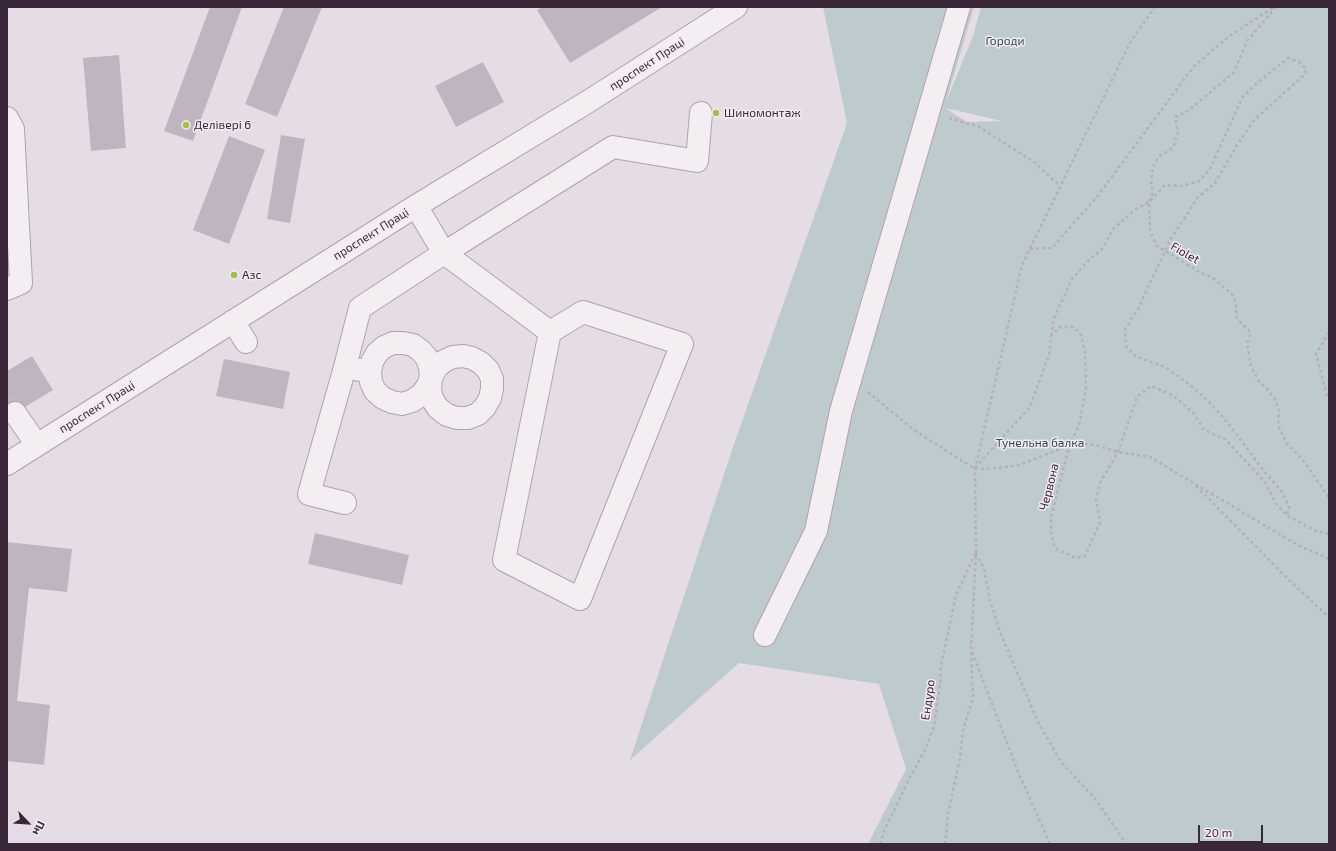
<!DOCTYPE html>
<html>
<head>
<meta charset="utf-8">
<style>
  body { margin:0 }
  #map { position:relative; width:1336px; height:851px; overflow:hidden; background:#e5dce5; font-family:"Exo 2",sans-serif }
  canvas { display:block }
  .frame { position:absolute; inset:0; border:8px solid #3a2739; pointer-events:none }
  .north { position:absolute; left:8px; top:803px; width:40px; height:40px; -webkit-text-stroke:3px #f3ebf3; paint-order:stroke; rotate:115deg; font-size:11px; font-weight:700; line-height:16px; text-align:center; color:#3a2739 }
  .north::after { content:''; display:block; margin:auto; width:14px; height:18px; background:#3a2739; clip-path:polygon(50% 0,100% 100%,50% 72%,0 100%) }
  .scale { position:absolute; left:1198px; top:825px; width:65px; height:18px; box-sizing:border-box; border:2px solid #3a2739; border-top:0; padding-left:5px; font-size:12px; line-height:14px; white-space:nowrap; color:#3a2739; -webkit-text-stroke:3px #f3ebf3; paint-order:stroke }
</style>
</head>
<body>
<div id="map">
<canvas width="1336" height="851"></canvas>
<div class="frame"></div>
<div class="north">Пн</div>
<div class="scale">20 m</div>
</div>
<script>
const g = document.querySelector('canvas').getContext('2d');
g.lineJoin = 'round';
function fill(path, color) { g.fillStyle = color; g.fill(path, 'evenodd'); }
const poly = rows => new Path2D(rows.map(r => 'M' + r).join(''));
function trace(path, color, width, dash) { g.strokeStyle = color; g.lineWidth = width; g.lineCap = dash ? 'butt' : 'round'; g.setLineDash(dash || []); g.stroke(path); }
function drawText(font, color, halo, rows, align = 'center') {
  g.font = font + ' "Exo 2",sans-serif'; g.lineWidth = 3; g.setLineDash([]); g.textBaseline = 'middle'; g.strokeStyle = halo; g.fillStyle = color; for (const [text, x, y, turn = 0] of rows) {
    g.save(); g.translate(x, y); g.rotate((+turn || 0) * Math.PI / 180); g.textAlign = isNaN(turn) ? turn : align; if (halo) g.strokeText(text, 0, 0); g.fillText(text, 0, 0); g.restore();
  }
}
fill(poly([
  [823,7,974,7,946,102,973,36,981,7,1329,7,1329,844,868,844,906,769,879,684,739,663,630,760,734,444,847,123],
  [945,108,946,108,1002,121,967,122]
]), '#becbce');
fill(poly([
  [210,7,242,7,193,141,164,131],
  [284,7,322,7,277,117,245,104],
  [542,7,662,7,570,63,537,10],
  [119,55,126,148,91,151,83,58],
  [483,62,504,102,456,127,435,86],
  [281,135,305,139,290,223,267,219],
  [229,136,265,150,229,244,193,230],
  [32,356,53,390,7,418,7,371],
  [224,359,290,372,283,409,216,396],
  [315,533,409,555,402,585,308,564],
  [7,542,72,549,67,592,29,588,17,701,50,705,44,765,7,761]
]), '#c1b4c1');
trace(poly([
  [7,401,15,413]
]), '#c3b8c3', 22, [22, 11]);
const minor = poly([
  [7,118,13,129,21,283,7,289],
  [233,321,246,342],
  [550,332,583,312,682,344,580,599,504,560,550,332,444,253,613,147,697,161,701,113],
  [370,372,345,367,360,308,444,253,416,206],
  [490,398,485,407,478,414,468,418,457,418,447,415,438,408,432,399,430,389,431,378,430,368,427,358,421,351,413,345,403,343,393,343,384,347,377,353,372,362,370,372,371,382,375,391,383,398,392,402,402,404,412,401,421,395,427,387,431,378,436,368,444,361,453,357,463,356,472,358,481,363,488,370,492,379,492,389,490,398],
  [15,413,37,445],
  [7,464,416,206,589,101,736,7],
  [345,503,309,494,345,367],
  [765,635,816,531,841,411,959,7]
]);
trace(minor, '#aea2ae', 24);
trace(poly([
  [1276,7,1247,41,1234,72,1188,111,1175,117,1178,133,1173,148,1158,157,1153,167,1151,183,1153,193,1149,202,1150,231,1157,246,1201,273,1213,278,1233,295,1236,304,1237,319,1251,333,1247,343,1251,366,1258,380,1267,389,1275,399,1279,412,1278,425,1286,442,1303,460,1329,498],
  [949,118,979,127,1034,162,1060,186],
  [1030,249,1052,248,1096,198,1194,66,1228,37,1274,7],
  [1329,332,1316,354,1327,395,1329,397],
  [1051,336,1054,318,1072,279,1088,261,1103,248,1113,229,1136,209,1149,202,1165,185,1182,186,1199,181,1210,169,1242,98,1256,84,1288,58,1299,62,1306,69,1304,75,1254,120,1237,145,1215,183,1197,198,1188,213,1171,238,1138,309,1125,329,1126,346,1135,356,1165,367,1189,384,1210,403,1228,423,1264,471,1282,492,1290,509,1286,515],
  [868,392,914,430,975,469,997,468,1019,465,1076,443,1095,445,1118,452,1150,457,1296,544,1329,559],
  [975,468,1030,407,1049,355,1051,336,1060,327,1074,327,1081,335,1085,352,1086,388,1080,421,1068,451,1051,517,1051,534,1055,548,1076,558,1085,556,1100,522,1096,499,1100,483,1118,452,1137,397,1151,386,1174,396,1194,414,1204,430,1225,439,1264,481,1275,502,1286,515,1316,531,1329,534],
  [1196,486,1294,585,1329,617],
  [976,553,984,569,990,600,1000,632,1038,722,1061,762,1096,800,1126,844],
  [972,652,1019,774,1050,844],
  [880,844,885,829,911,775,925,750,934,726,940,683,941,666,956,595,975,554],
  [945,844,948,814,960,758,963,730,973,698,971,650,976,552,975,469,1022,265,1131,41,1155,7]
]), '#b8aeb7', 2.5, [3, 3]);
trace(minor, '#f4eef3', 22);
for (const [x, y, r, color] of [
  [716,113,4,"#a2c14a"],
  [186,125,4,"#a2c14a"],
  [234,275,4,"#a2c14a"]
]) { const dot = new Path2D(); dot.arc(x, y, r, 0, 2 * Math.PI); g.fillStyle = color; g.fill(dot); trace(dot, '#f3ebf3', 1.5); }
drawText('12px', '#364d54', '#f3ebf3', [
  ["Городи",1005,41],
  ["Тунельна балка",1040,443]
]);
drawText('12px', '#3a2739', '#f3ebf3', [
  ["проспект Праці",647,64,-33],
  ["проспект Праці",371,234,-32],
  ["Fiolet",1185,253,30],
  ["проспект Праці",97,407,-32],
  ["Червона",1049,487,-76],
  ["Ендуро",928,700,-82]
]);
drawText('12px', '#3a2739', '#f3ebf3', [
  ["Шиномонтаж",724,113],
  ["Делівері 6",194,125],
  ["Азс",242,275]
], 'left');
</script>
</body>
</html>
